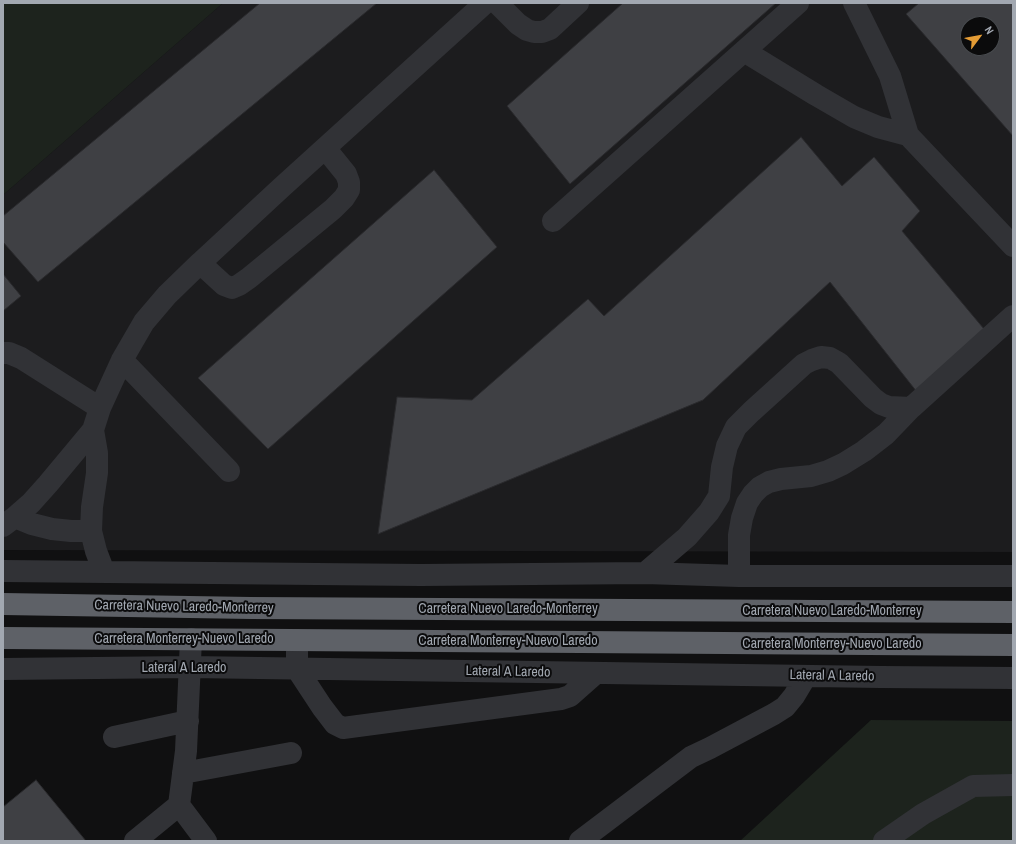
<!DOCTYPE html>
<html>
<head>
<meta charset="utf-8">
<style>
  body { margin:0 }
  #map { position:relative; width:1016px; height:844px; overflow:hidden; background:#101011; font-family:"Archivo Narrow",sans-serif }
  canvas { display:block }
  .frame { position:absolute; inset:0; border:4px solid #a2a8b1; pointer-events:none }
  .north { position:absolute; left:960px; top:16px; width:40px; height:40px; box-sizing:border-box; background:#0b0b0c; border:1px solid #474a4e; border-radius:50%; rotate:58deg; font-size:11px; font-weight:700; line-height:16px; text-align:center; color:#a2a8b1 }
  .north::after { content:''; display:block; margin:auto; width:14px; height:18px; background:#e49c35; clip-path:polygon(50% 0,100% 100%,50% 72%,0 100%) }
</style>
</head>
<body>
<div id="map">
<canvas width="1016" height="844"></canvas>
<div class="frame"></div>
<div class="north">N</div>
</div>
<script>
const g = document.querySelector('canvas').getContext('2d');
g.lineJoin = 'round';
function fill(path, color) { g.fillStyle = color; g.fill(path, 'evenodd'); }
const poly = rows => new Path2D(rows.map(r => 'M' + r).join(''));
function trace(path, color, width, dash) { g.strokeStyle = color; g.lineWidth = width; g.lineCap = dash ? 'butt' : 'round'; g.setLineDash(dash || []); g.stroke(path); }
function drawText(font, color, halo, rows, align = 'center') {
  g.font = font + ' "Archivo Narrow",sans-serif'; g.lineWidth = 4; g.setLineDash([]); g.textBaseline = 'middle'; g.strokeStyle = halo; g.fillStyle = color; for (const [text, x, y, turn = 0] of rows) {
    g.save(); g.translate(x, y); g.rotate((+turn || 0) * Math.PI / 180); g.textAlign = isNaN(turn) ? turn : align; if (halo) g.strokeText(text, 0, 0); g.fillText(text, 0, 0); g.restore();
  }
}
fill(poly([
  [223,3,1013,3,1013,552,3,550,3,195],
  [968,24,992,24,992,48,968,48]
]), '#1c1c1e');
fill(poly([
  [3,3,223,3,3,195],
  [871,720,1013,721,1013,841,740,841]
]), '#1d231d');
const building = poly([
  [260,3,377,3,38,282,3,242,3,216,260,3],
  [623,3,776,3,570,184,507,106,623,3],
  [919,3,1013,3,1013,136,906,14,919,3],
  [968,24,992,24,992,48,968,48,968,24],
  [801,137,842,186,874,157,920,211,902,231,984,329,917,392,830,282,703,400,378,534,397,397,472,400,588,299,604,316,801,137],
  [434,170,497,247,268,449,198,378,434,170],
  [3,274,21,296,3,311,3,274],
  [36,780,86,841,3,841,3,807,36,780]
]);
fill(building, '#3f4044');
trace(building, '#2a2a2d', 1);
trace(poly([
  [497,3,518,24,527,30,534,32,542,32,550,29,578,3],
  [744,51,816,95,854,117,878,127,908,135,890,76,854,3],
  [908,135,1013,246],
  [553,221,798,3],
  [200,263,224,285,232,288,239,285,249,278,333,209,344,198,349,190,349,182,346,174,325,148],
  [3,353,9,353,21,358,100,408],
  [122,360,229,471],
  [93,430,100,408,122,360,144,322,167,295,200,263,282,187,485,3],
  [15,517,32,524,52,529,71,531,91,531],
  [3,526,15,517,31,503,48,484,93,430,97,453,97,473,92,507,91,531,96,551,104,572],
  [3,571,421,575,645,573,739,576,1013,576],
  [645,573,687,537,709,512,719,496,722,467,727,446,736,427,751,412,804,364,812,360,821,357,830,358,839,363,873,398,881,404,889,407,911,408],
  [739,576,739,535,742,518,747,503,753,494,760,487,769,482,781,479,811,476,828,471,843,464,864,451,886,434,911,408,1013,316],
  [297,640,297,669,322,707,335,724,343,728,561,699,570,696,596,673],
  [3,669,190,667,881,677,1013,678],
  [114,737,188,721],
  [183,773,291,753],
  [179,805,206,841],
  [135,841,179,805,186,751,191,639],
  [580,841,691,757,710,748,774,714,785,707,794,696,806,676],
  [884,841,923,814,973,786,1013,785]
]), '#313236', 22);
trace(poly([
  [3,604,251,608,1013,612],
  [3,638,1013,645]
]), '#5e6167', 22);
drawText('14px', '#a2a8b1', '#0b0b0c', [
  ["Carretera Nuevo Laredo-Monterrey",184,607,1],
  ["Carretera Nuevo Laredo-Monterrey",508,609],
  ["Carretera Nuevo Laredo-Monterrey",832,611],
  ["Carretera Monterrey-Nuevo Laredo",184,639],
  ["Carretera Monterrey-Nuevo Laredo",508,641],
  ["Carretera Monterrey-Nuevo Laredo",832,644],
  ["Lateral A Laredo",184,668],
  ["Lateral A Laredo",508,672,1],
  ["Lateral A Laredo",832,676,1]
]);
</script>
</body>
</html>
